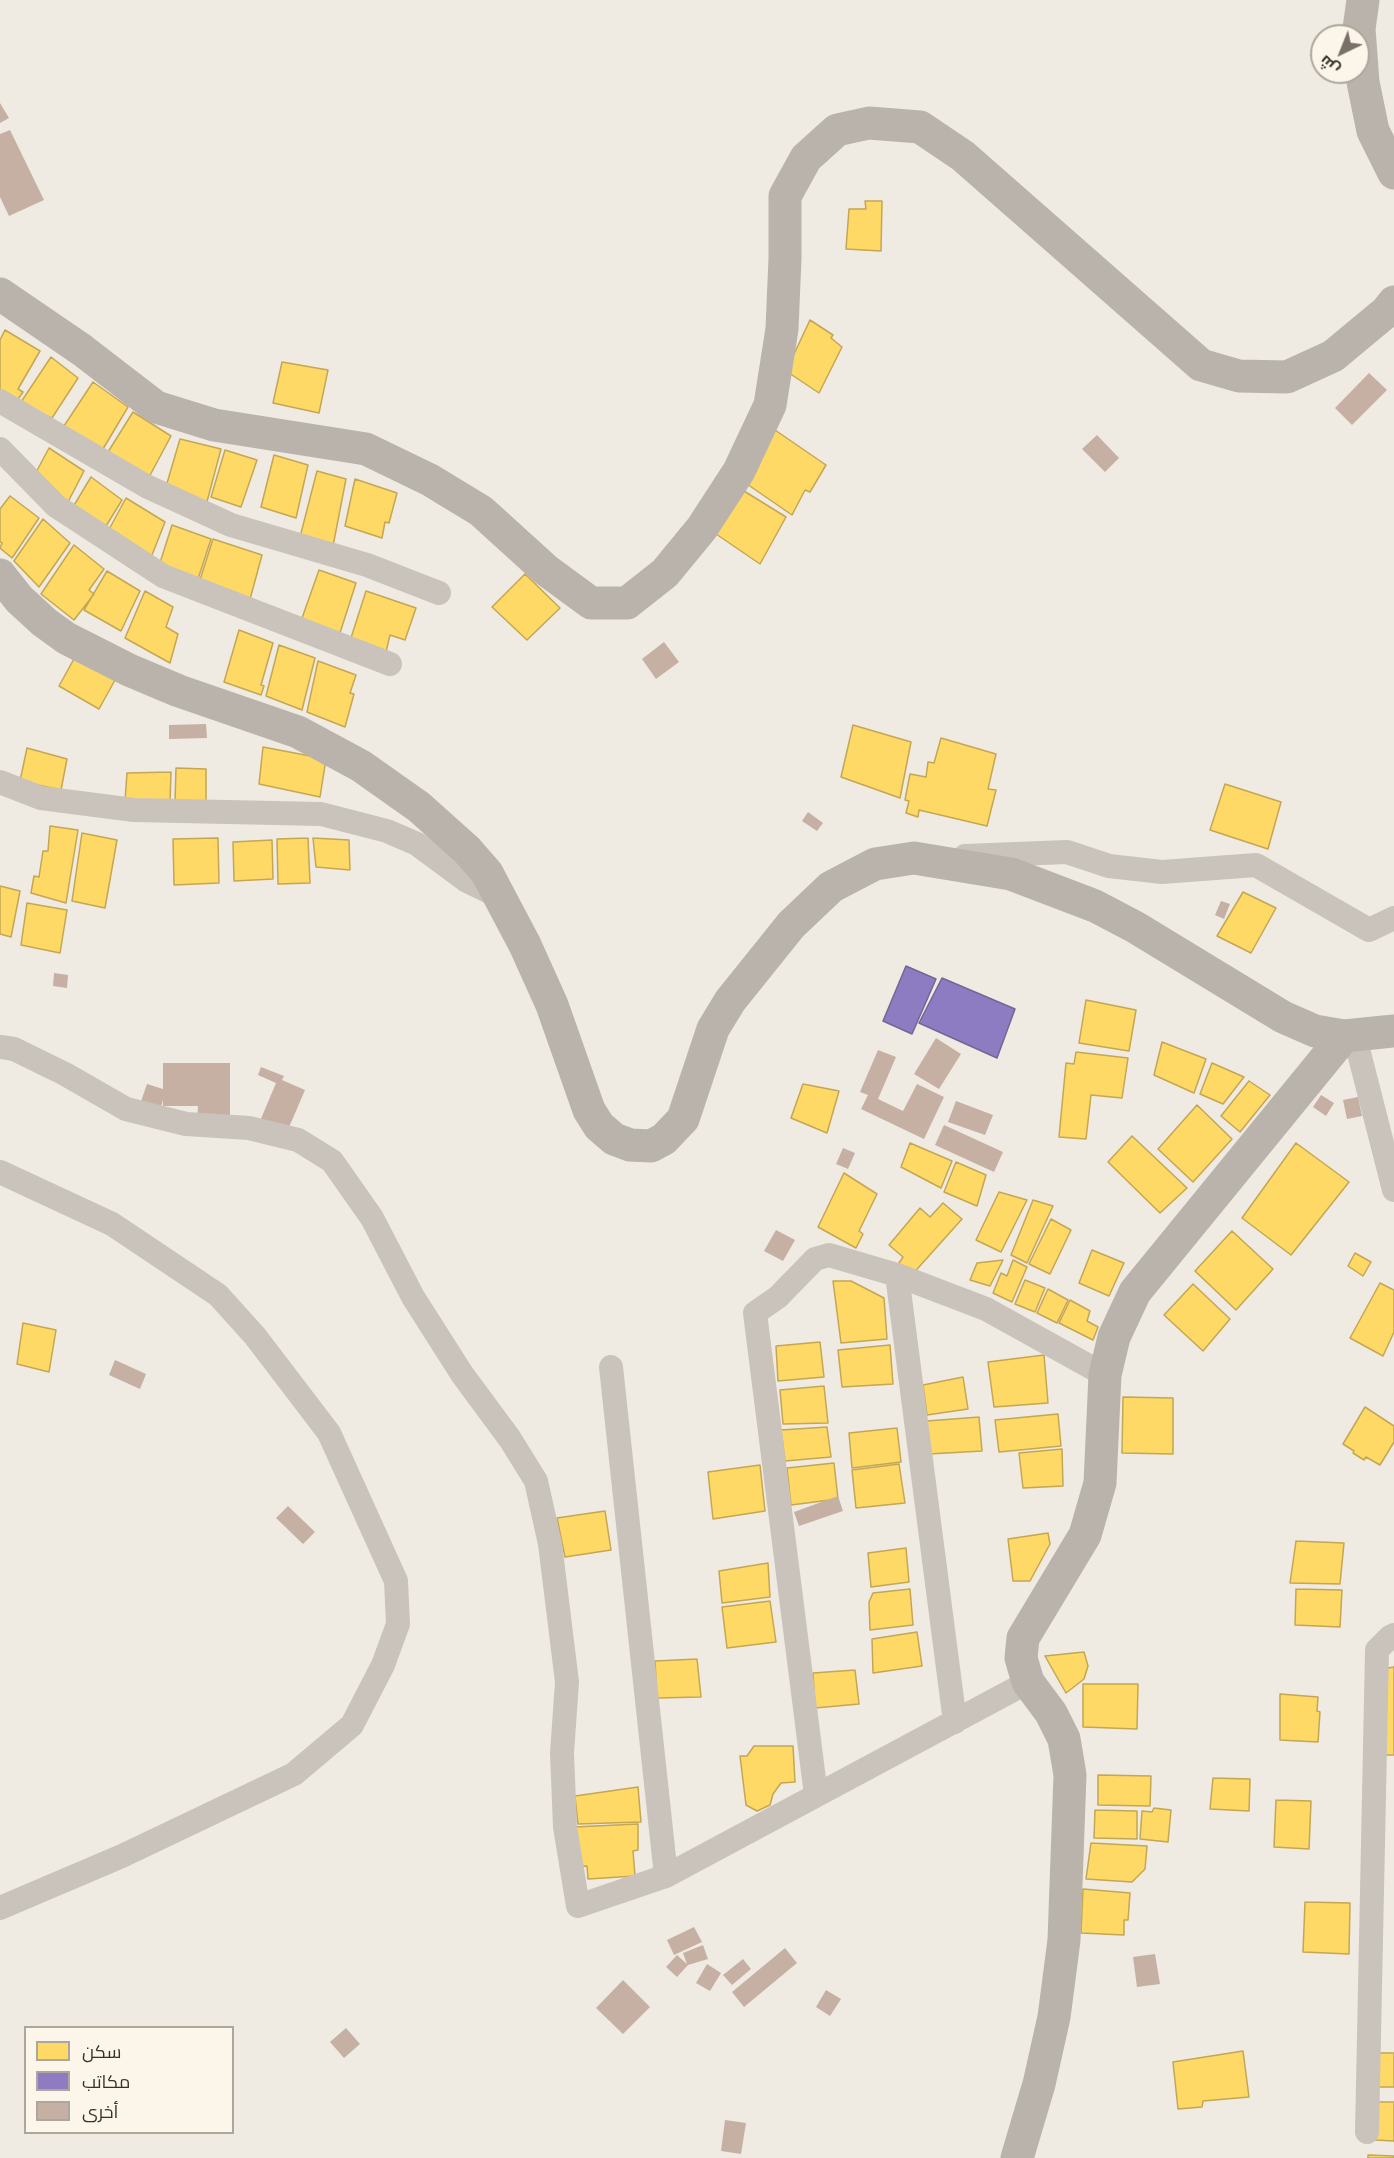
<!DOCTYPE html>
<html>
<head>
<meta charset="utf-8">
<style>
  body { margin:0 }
  #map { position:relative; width:1394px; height:2158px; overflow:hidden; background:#efebe3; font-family:Ubuntu,Cairo,sans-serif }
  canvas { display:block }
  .legend { position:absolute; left:24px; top:2026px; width:210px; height:108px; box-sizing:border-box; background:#fcf5ea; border:2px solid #aea69c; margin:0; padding:8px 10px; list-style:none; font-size:18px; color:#3a3028 }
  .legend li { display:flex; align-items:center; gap:12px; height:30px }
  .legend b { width:30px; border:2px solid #aea69c }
  .north { position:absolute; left:1310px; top:24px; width:60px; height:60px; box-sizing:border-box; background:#fcf5ea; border:2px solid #aea69c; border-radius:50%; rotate:223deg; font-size:16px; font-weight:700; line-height:24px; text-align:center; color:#3a3028 }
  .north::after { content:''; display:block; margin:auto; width:21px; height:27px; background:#797169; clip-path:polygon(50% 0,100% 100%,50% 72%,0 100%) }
</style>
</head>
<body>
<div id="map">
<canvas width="1394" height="2158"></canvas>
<ul class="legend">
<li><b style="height:16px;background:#ffd966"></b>سكن</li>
<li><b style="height:16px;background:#8e7cc3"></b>مكاتب</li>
<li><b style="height:16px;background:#c5b0a3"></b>أخرى</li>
</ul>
<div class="north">ش</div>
</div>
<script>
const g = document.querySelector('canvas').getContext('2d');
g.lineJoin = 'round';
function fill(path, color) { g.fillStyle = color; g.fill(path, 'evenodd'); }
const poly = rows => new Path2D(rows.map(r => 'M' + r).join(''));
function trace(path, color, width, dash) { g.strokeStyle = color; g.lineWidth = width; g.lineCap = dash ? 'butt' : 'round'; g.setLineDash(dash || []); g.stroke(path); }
const homes = poly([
  [865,201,882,201,881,251,846,249,849,209,866,209,865,201],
  [810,320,833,335,831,338,842,347,819,393,786,371,810,320],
  [5,330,40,351,18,389,23,392,14,405,0,396,0,340,5,330],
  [51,357,78,378,52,418,19,405,51,357],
  [282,362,328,370,319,413,273,403,282,362],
  [93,382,128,407,100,454,60,432,93,382],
  [133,412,171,436,148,479,108,452,133,412],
  [775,430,826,465,810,492,805,490,792,515,744,482,775,430],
  [180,439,221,449,205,509,165,490,180,439],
  [49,448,84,471,68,502,33,478,49,448],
  [225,450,257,460,241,507,211,497,225,450],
  [274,455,308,465,296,518,261,507,274,455],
  [317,471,346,479,333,546,300,537,317,471],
  [91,477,122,500,103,531,73,507,91,477],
  [355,479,397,493,389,523,385,522,382,538,345,526,355,479],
  [744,491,786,517,760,564,716,534,744,491],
  [10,496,39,518,12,558,0,548,2,543,0,542,0,509,10,496],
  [126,498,165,522,150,560,106,535,126,498],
  [43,519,70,543,39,587,14,561,43,519],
  [172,525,211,539,196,585,158,569,172,525],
  [213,539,262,555,249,603,198,586,213,539],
  [74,545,104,569,89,590,94,594,74,620,41,594,74,545],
  [319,570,356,583,339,636,301,621,319,570],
  [107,571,140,591,121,631,84,610,107,571],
  [525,574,560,608,527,640,492,607,525,574],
  [145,591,173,607,166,627,178,634,170,663,125,638,145,591],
  [366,591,416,608,405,640,390,635,385,656,350,641,366,591],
  [239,630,273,643,261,685,264,686,261,695,224,682,239,630],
  [279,645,315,658,302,710,266,696,279,645],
  [75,657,115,680,99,709,59,686,75,657],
  [318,661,356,675,350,693,354,694,345,727,307,712,318,661],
  [853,725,911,742,900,798,841,777,853,725],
  [941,738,996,754,988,789,996,790,987,826,919,810,918,817,906,813,909,801,905,800,910,774,926,777,928,762,934,763,941,738],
  [263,747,326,759,320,797,259,784,263,747],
  [27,748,67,759,61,790,20,781,27,748],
  [176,768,206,769,206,804,175,802,176,768],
  [171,772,170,802,125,801,127,773,171,772],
  [1225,784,1281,802,1268,849,1210,830,1225,784],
  [50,826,78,830,66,903,31,893,34,876,39,877,43,851,48,851,50,826],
  [82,833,117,840,105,908,72,901,82,833],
  [218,838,219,883,174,885,173,839,218,838],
  [308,838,310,883,278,884,277,839,308,838],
  [313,838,349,840,350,870,316,867,313,838],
  [272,840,273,879,234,881,233,842,272,840],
  [0,886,20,891,11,937,0,934,0,886],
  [1243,892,1276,908,1251,953,1217,936,1243,892],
  [27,903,67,910,60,953,21,945,27,903],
  [1086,1000,1136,1010,1129,1051,1079,1043,1086,1000],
  [1162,1042,1206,1059,1194,1093,1154,1075,1162,1042],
  [1076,1052,1128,1058,1122,1098,1091,1095,1086,1139,1059,1137,1066,1063,1074,1064,1076,1052],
  [1212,1063,1244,1077,1223,1104,1200,1094,1212,1063],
  [1249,1081,1270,1095,1240,1132,1221,1116,1249,1081],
  [803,1084,839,1091,827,1133,791,1118,803,1084],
  [1197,1105,1232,1139,1193,1182,1158,1149,1197,1105],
  [1132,1136,1187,1188,1160,1213,1108,1162,1132,1136],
  [910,1143,952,1161,941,1188,901,1167,910,1143],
  [1296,1143,1349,1182,1291,1255,1242,1218,1296,1143],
  [956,1162,986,1175,977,1206,944,1192,956,1162],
  [844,1173,877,1194,859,1231,863,1234,856,1248,818,1227,844,1173],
  [999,1192,1027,1200,1001,1252,976,1240,999,1192],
  [1033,1200,1053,1206,1027,1263,1011,1255,1033,1200],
  [943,1203,962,1219,910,1277,897,1266,903,1257,889,1245,920,1208,930,1217,943,1203],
  [1051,1219,1071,1230,1050,1274,1029,1264,1051,1219],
  [1232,1231,1273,1269,1236,1310,1195,1271,1232,1231],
  [1092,1250,1124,1263,1109,1296,1079,1283,1092,1250],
  [1355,1253,1371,1262,1363,1276,1348,1266,1355,1253],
  [1003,1260,990,1286,970,1280,977,1263,1003,1260],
  [1013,1260,1027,1267,1012,1302,993,1293,1001,1273,1007,1276,1013,1260],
  [1025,1280,1045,1288,1035,1312,1015,1304,1025,1280],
  [833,1281,851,1281,884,1298,887,1339,841,1343,833,1281],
  [1380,1283,1394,1290,1394,1332,1383,1356,1350,1338,1380,1283],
  [1193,1284,1230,1319,1203,1351,1164,1315,1193,1284],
  [1048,1289,1068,1300,1057,1323,1037,1313,1048,1289],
  [1070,1300,1090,1311,1087,1321,1098,1327,1093,1340,1059,1323,1070,1300],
  [23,1323,56,1330,49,1372,17,1364,23,1323],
  [820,1342,824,1377,778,1381,776,1346,820,1342],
  [890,1345,893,1384,842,1387,838,1350,890,1345],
  [1044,1355,1048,1403,994,1407,988,1362,1044,1355],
  [963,1377,968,1409,927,1415,923,1385,963,1377],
  [824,1386,828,1423,783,1424,780,1390,824,1386],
  [1123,1397,1173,1398,1173,1454,1122,1453,1123,1397],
  [1365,1407,1394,1426,1394,1442,1380,1465,1366,1457,1364,1460,1353,1453,1354,1451,1343,1444,1365,1407],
  [1058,1414,1061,1446,999,1452,995,1420,1058,1414],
  [979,1417,982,1451,929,1454,927,1421,979,1417],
  [827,1427,831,1457,785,1461,781,1430,827,1427],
  [897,1428,901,1462,852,1468,849,1433,897,1428],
  [1062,1449,1063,1486,1023,1488,1019,1453,1062,1449],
  [834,1463,838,1499,791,1505,787,1468,834,1463],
  [899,1464,905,1503,856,1508,852,1470,899,1464],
  [760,1465,765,1511,713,1519,708,1472,760,1465],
  [605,1511,611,1550,565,1557,557,1518,605,1511],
  [1048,1533,1050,1544,1030,1581,1013,1581,1008,1539,1048,1533],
  [1296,1541,1344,1543,1340,1584,1290,1583,1296,1541],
  [906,1548,909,1582,871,1587,868,1553,906,1548],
  [768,1563,770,1597,722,1603,719,1571,768,1563],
  [910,1589,913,1625,870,1630,869,1602,873,1593,910,1589],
  [1296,1589,1342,1590,1340,1627,1295,1625,1296,1589],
  [770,1601,776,1642,727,1648,722,1607,770,1601],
  [917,1632,922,1666,873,1673,872,1639,917,1632],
  [1084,1652,1088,1666,1084,1679,1066,1693,1045,1656,1084,1652],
  [697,1659,701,1697,657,1698,655,1661,697,1659],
  [1394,1667,1394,1755,1383,1755,1382,1669,1394,1667],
  [855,1670,859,1704,815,1708,813,1673,855,1670],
  [1083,1684,1138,1684,1137,1729,1083,1727,1083,1684],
  [1280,1694,1318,1697,1317,1711,1320,1712,1318,1742,1280,1740,1280,1694],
  [754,1746,793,1746,795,1782,781,1783,773,1794,770,1805,757,1811,746,1805,740,1756,747,1756,754,1746],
  [1098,1775,1151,1776,1150,1806,1098,1805,1098,1775],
  [1213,1778,1250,1779,1249,1811,1210,1809,1213,1778],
  [638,1787,641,1822,578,1824,575,1796,638,1787],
  [1276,1800,1311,1801,1309,1849,1274,1847,1276,1800],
  [1154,1808,1171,1810,1168,1842,1140,1839,1142,1811,1152,1812,1154,1808],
  [1095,1810,1137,1811,1137,1839,1094,1838,1095,1810],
  [638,1824,638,1850,633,1851,635,1876,588,1879,587,1866,575,1867,574,1827,638,1824],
  [1091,1843,1147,1846,1145,1869,1132,1882,1086,1879,1091,1843],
  [1083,1889,1130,1893,1128,1920,1124,1920,1124,1935,1081,1933,1083,1889],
  [1305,1902,1350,1903,1349,1954,1303,1952,1305,1902],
  [1243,2051,1249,2097,1203,2101,1202,2107,1178,2109,1173,2062,1243,2051],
  [1377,2053,1394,2053,1394,2087,1377,2087,1377,2053],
  [1375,2102,1394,2102,1394,2141,1375,2140,1375,2102],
  [1368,2155,1394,2156,1394,2158,1368,2158,1368,2155]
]);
fill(homes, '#ffd966');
trace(homes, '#c4a653', 1.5);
const offices = poly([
  [906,966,936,979,912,1034,883,1021,906,966],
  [942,978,1015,1009,997,1058,919,1023,942,978]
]);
fill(offices, '#8e7cc3');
trace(offices, '#756594', 1.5);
fill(poly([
  [0,103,9,118,0,123],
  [10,130,44,200,9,216,0,197,0,134],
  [1369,373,1387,390,1352,425,1335,408],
  [1097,435,1119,458,1105,472,1082,449],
  [664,642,679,662,656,679,642,659],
  [206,724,207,738,169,739,169,725],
  [808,812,823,823,817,831,802,821],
  [1221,901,1230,904,1224,919,1215,915],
  [54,973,68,975,67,988,53,986],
  [936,1038,961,1054,939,1089,914,1074],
  [878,1050,896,1057,878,1099,903,1111,917,1084,944,1097,924,1139,861,1109,868,1095,860,1092],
  [163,1063,230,1063,230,1124,197,1124,198,1106,163,1106,163,1100,158,1117,138,1110,147,1084,163,1089],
  [261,1067,284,1076,282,1080,305,1090,287,1132,260,1121,276,1083,258,1075],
  [1321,1095,1334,1103,1326,1116,1313,1107],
  [1358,1097,1362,1116,1347,1119,1343,1100],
  [956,1101,993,1115,985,1135,948,1122],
  [944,1125,1003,1152,994,1172,935,1145],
  [843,1148,855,1153,848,1169,836,1164],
  [776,1230,795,1240,783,1261,764,1251],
  [115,1360,146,1374,140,1389,109,1375],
  [838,1496,843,1511,799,1526,794,1512],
  [288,1506,315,1532,303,1544,276,1518],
  [694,1927,702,1942,674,1955,667,1940],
  [703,1945,708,1959,688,1965,677,1977,666,1967,677,1955,687,1964,683,1953],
  [785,1948,797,1963,744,2007,732,1992],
  [1155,1954,1160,1984,1137,1987,1133,1957],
  [743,1959,751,1969,732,1985,723,1975],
  [707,1964,721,1973,710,1991,696,1983],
  [623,1980,650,2007,623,2034,596,2008],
  [826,1990,841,1999,830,2016,816,2007],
  [346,2028,360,2044,344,2058,330,2042],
  [725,2120,746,2123,741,2154,721,2151]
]), '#c5b0a3');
trace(poly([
  [0,401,146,486,231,525,367,565,439,593],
  [0,449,56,506,163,576,390,664],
  [0,782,41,798,134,810,321,814,387,831,417,844,467,881,502,898],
  [965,856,1067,852,1109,866,1162,872,1256,865,1369,930,1394,918],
  [1344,1036,1359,1053,1394,1190],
  [0,1047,14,1049,65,1074,126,1109,186,1124,249,1128,298,1140,332,1161,372,1218,413,1297,462,1374,510,1439,536,1481,550,1544,567,1682,562,1753,565,1827,578,1906,666,1876,1028,1682],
  [0,1172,112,1224,218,1295,255,1336,329,1433,396,1581,398,1624,383,1665,352,1725,294,1774,122,1856,0,1908],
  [897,1275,955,1722],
  [611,1367,666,1876],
  [816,1795,755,1313,778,1297,815,1259,829,1255,897,1275,986,1309,1105,1375],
  [1367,2132,1377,1650,1390,1637,1394,1635]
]), '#c9c3bb', 24);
trace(poly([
  [1363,0,1359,29,1363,82,1373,131,1394,173],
  [0,294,82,350,156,407,214,425,366,449,430,480,481,511,546,570,591,603,627,603,665,573,702,528,739,471,770,405,782,329,785,258,785,196,806,158,837,130,869,123,920,127,963,156,1201,365,1239,376,1287,377,1333,356,1386,312,1394,302],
  [0,575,19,599,44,622,66,638,129,670,179,691,298,732,361,766,419,807,467,850,487,873,525,945,552,1005,589,1110,599,1126,614,1139,630,1145,651,1146,664,1139,683,1119,713,1029,730,1001,791,925,831,887,875,864,914,858,1011,874,1095,906,1135,927,1283,1017,1315,1031,1344,1036,1394,1031],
  [1017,2158,1039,2084,1054,2017,1064,1940,1070,1775,1064,1739,1051,1713,1028,1682,1021,1658,1023,1638,1085,1535,1100,1483,1105,1375,1114,1337,1135,1292,1344,1036]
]), '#b9b3ab', 33);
</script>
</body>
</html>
